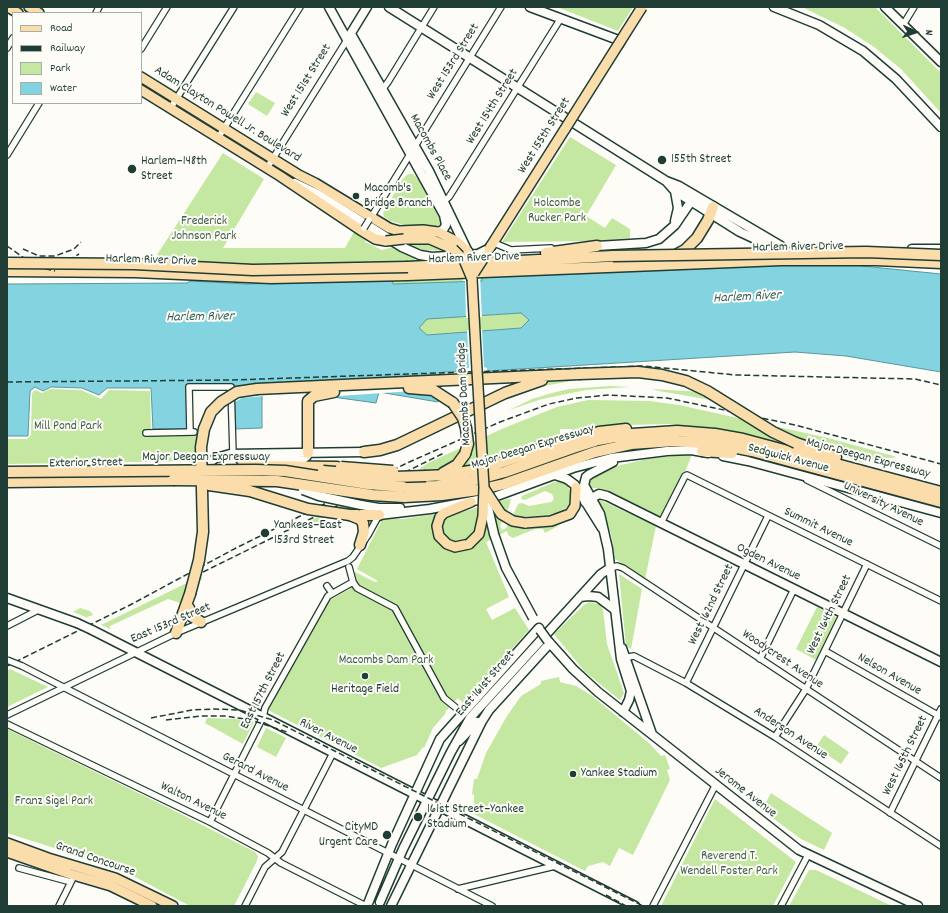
<!DOCTYPE html>
<html>
<head>
<meta charset="utf-8">
<style>
  body { margin:0 }
  #map { position:relative; width:948px; height:913px; overflow:hidden; background:#fdfcf7; font-family:Dekko,sans-serif }
  canvas { display:block }
  .frame { position:absolute; inset:0; border:8px solid #1f3d34; pointer-events:none }
  .legend { position:absolute; left:12px; top:12px; width:130px; height:92px; box-sizing:border-box; background:#fdfcf7; border:1px solid #a4b0a9; margin:0; padding:5px 7px; list-style:none; font-size:12px; color:#1f3d34 }
  .legend li { display:flex; align-items:center; gap:8px; height:20px }
  .legend b { width:20px; border:1px solid #a4b0a9 }
  .north { position:absolute; left:896px; top:12px; width:40px; height:40px; -webkit-text-stroke:3px #fdfcf7; paint-order:stroke; rotate:93deg; font-size:11px; font-weight:700; line-height:16px; text-align:center; color:#1f3d34 }
  .north::after { content:''; display:block; margin:auto; width:14px; height:18px; background:#1f3d34; clip-path:polygon(50% 0,100% 100%,50% 72%,0 100%) }
</style>
</head>
<body>
<div id="map">
<canvas width="948" height="913"></canvas>
<div class="frame"></div>
<ul class="legend">
<li><b style="height:5px;background:#faddab"></b>Road</li>
<li><b style="height:5px;background:#1f3d34"></b>Railway</li>
<li><b style="height:11px;background:#c4e7a1"></b>Park</li>
<li><b style="height:11px;background:#83d3e0"></b>Water</li>
</ul>
<div class="north">N</div>
</div>
<script>
const g = document.querySelector('canvas').getContext('2d');
g.lineJoin = 'round';
function fill(path, color) { g.fillStyle = color; g.fill(path, 'evenodd'); }
const poly = rows => new Path2D(rows.map(r => 'M' + r).join(''));
function trace(path, color, width, dash) { g.strokeStyle = color; g.lineWidth = width; g.lineCap = dash ? 'butt' : 'round'; g.setLineDash(dash || []); g.stroke(path); }
function drawText(font, color, halo, rows, align = 'center') {
  g.font = font + ' Dekko,sans-serif'; g.lineWidth = 4; g.setLineDash([]); g.textBaseline = 'middle'; g.strokeStyle = halo; g.fillStyle = color; for (const [text, x, y, turn = 0] of rows) {
    g.save(); g.translate(x, y); g.rotate((+turn || 0) * Math.PI / 180); g.textAlign = isNaN(turn) ? turn : align; if (halo) g.strokeText(text, 0, 0); g.fillText(text, 0, 0); g.restore();
  }
}
fill(poly([
  [557,7,633,7,618,31],
  [802,7,875,7,941,73,941,113,901,69,874,47,845,28],
  [256,92,275,103,267,116,248,104],
  [570,137,616,165,586,216,605,228,612,218,630,229,630,238,597,241,502,242],
  [223,153,264,179,223,248,345,248,355,230,367,238,365,242,382,250,393,247,416,258,414,262,223,265,155,258],
  [408,174,413,174,418,179,441,221,441,226,405,225,390,221,384,217,383,213,402,180],
  [424,243,431,244,446,251,423,250,408,244],
  [482,277,482,281,392,284,392,280],
  [521,313,529,320,521,328,427,335,419,328,426,319],
  [583,379,538,387,495,404,418,440,512,392,547,380],
  [610,386,629,387,586,390,542,399,509,410,532,399,552,393,569,389],
  [50,389,81,390,101,399,109,390,150,391,151,429,196,428,197,461,7,464,7,439,27,439,31,435,32,393,35,390,42,393],
  [652,389,720,393,723,402,659,391],
  [588,400,649,401,679,405,828,438,897,457,860,462,804,442,801,448,742,433,716,429,668,424,622,425,573,432,572,429,560,429,560,435,565,434,564,436,550,442,523,460,417,481,412,483,400,482,428,463,504,428,557,407],
  [692,454,685,472,683,472,660,517,600,488,590,488,587,485,588,481,613,467,647,459],
  [554,482,562,482,568,486,571,494,569,506,561,512,547,515,521,517,519,528,560,525,545,533,543,529,535,529,513,538,508,535,507,531,486,542,509,597,486,609,492,620,515,608,529,630,463,703,458,698,445,712,446,713,433,728,424,748,423,747,417,755,381,768,266,709,270,705,328,601,350,589,355,572,375,582,378,581,357,569,383,518,403,519,434,514,436,518,434,527,436,536,440,542,448,549,458,551,467,549,476,542,471,536,463,540,462,544,450,542,444,539,441,534,441,524,448,516,511,498,509,507,500,526,502,530,506,528,514,513,518,504,522,503,529,506,551,502,554,499,552,494,545,491,525,500,521,499,522,496],
  [598,499,656,526,645,579,615,559,611,534,597,501],
  [341,505,355,508,354,519,333,516,304,530,302,525],
  [619,574,642,589,631,649,626,646],
  [201,576,202,579,197,583,175,623,174,620,180,603,168,599,110,626,110,629,101,625],
  [589,602,601,605,603,610,607,644,624,693,620,700,585,672,554,634,584,605],
  [817,607,835,616,836,619,816,660,796,649],
  [80,608,90,611,93,615,85,618,86,617,73,612],
  [10,669,48,687,7,707,7,671],
  [559,677,560,682,576,686,591,695,650,744,661,756,665,755,670,769,667,770,670,780,633,855,619,848,610,866,603,862,588,866,585,871,474,814,474,795,472,794,474,779,477,779,486,753,507,716,521,696,541,684,541,681],
  [207,718,236,719,254,722,243,744,205,723],
  [266,728,286,738,276,757,257,747],
  [7,729,167,807,255,852,258,856,257,861,234,906,190,906,120,869,7,833],
  [824,735,849,752,841,764,816,747],
  [771,793,832,833,824,850,801,839,762,810],
  [715,799,796,862,773,906,661,906],
  [809,870,816,870,892,906,789,906]
]), '#c4e7a1');
const water = poly([
  [783,264,859,264,862,266,941,274,941,372,846,356,795,352,488,371,443,372,438,402,379,392,376,403,311,394,311,382,262,383,262,428,235,429,235,385,186,385,187,429,153,429,151,388,107,388,99,395,82,388,51,387,43,391,35,387,30,391,28,436,7,436,7,284,187,283,190,281,246,284,392,280,393,284,482,281,482,277,783,264],
  [521,313,529,320,521,328,427,335,419,328,427,319,521,313]
]);
fill(water, '#83d3e0');
trace(water, '#5b979b', 1);
fill(poly([
  [480,276,482,317,466,318,465,281,463,281,463,278,480,279],
  [482,329,484,367,487,368,487,371,484,371,483,374,470,374,470,372,467,372,467,368,469,368,467,330],
  [444,376,443,382,386,386,415,385,431,387,442,391,441,398,427,392,413,391,324,397,310,395,309,384,264,385,264,396,242,398,233,403,233,390,249,386]
]), '#fdfcf7');
const street = poly([
  [96,13,99,7],
  [903,25,914,7],
  [7,48,13,38],
  [141,49,167,7],
  [381,91,388,82,434,7],
  [170,109,234,7],
  [218,138,300,7],
  [7,155,39,103],
  [267,168,347,40],
  [441,204,449,197,561,18],
  [370,219,501,7],
  [494,243,511,250,551,248],
  [190,432,189,387,231,387,233,454],
  [146,433,194,432],
  [807,480,941,546],
  [661,523,685,476,687,475,941,601],
  [349,567,353,582,357,588,395,608,444,698,455,707],
  [610,568,617,566,623,568,941,778],
  [327,586,332,593],
  [7,626,40,609],
  [825,651,941,717],
  [622,658,634,656,686,683,775,737,941,846],
  [760,659,794,589],
  [22,666,492,906],
  [686,683,768,516],
  [7,715,176,633,348,561,353,557,368,535,379,515],
  [7,724,210,822,268,853,281,863,366,906],
  [775,737,806,689,867,564],
  [890,813,941,709],
  [210,822,263,717,265,708,328,596,353,582],
  [19,868,71,882],
  [458,889,555,866],
  [59,906,72,880],
  [245,906,265,867,282,852,333,753],
  [653,906,715,786],
  [781,906,808,855]
]);
const secondary = poly([
  [329,7,444,215,446,225,443,230,438,232],
  [389,7,666,181,679,186,781,246],
  [530,7,621,41,618,46],
  [774,7,819,25,863,51,896,79,941,127],
  [885,7,941,62],
  [351,34,429,171,468,252],
  [348,38,367,7],
  [667,182,675,191,740,232,770,246,772,242],
  [295,183,318,194,402,247,420,255,432,257,478,254,490,248],
  [675,191,678,208,675,221],
  [597,246,646,243,659,239,675,225,694,197],
  [912,249,941,249],
  [723,456,748,461,941,513],
  [256,459,303,459,307,456,308,453],
  [613,462,590,474,586,477,584,485,600,514,608,549,621,659,631,691,629,700,623,712],
  [199,469,216,458,230,454,364,452],
  [250,475,276,479],
  [555,475,567,479,575,485,602,528],
  [585,502,599,494,607,496,941,662],
  [361,505,379,508,400,508],
  [379,515,430,509,494,497,573,468,611,458,667,451,691,450,708,453],
  [580,597,589,596,598,597,614,609],
  [7,598,77,623],
  [92,630,635,906],
  [548,641,573,669,598,692,799,850,918,906],
  [622,648,652,734],
  [459,741,477,722],
  [380,902,403,849,451,752,470,718,601,574,610,568],
  [367,906,392,844,440,739,539,628],
  [391,906,482,721,489,710,550,643]
]);
const primary = poly([
  [8,7,18,13],
  [29,7,39,13],
  [141,77,299,175,315,183,389,228,399,231,423,230,438,232,456,241,468,252],
  [141,90,280,176,362,231,375,239,386,241],
  [404,239,430,239,453,249],
  [491,246,565,129],
  [472,279,477,370],
  [525,523,551,521,570,514,575,506,576,487],
  [469,544,455,547,447,544,439,536,437,526,440,517,444,513,471,502],
  [7,843,48,858,115,878,173,906],
  [7,852,70,874,111,886,152,906]
]);
const highway = poly([
  [770,246,787,253],
  [546,253,597,246],
  [674,256,685,250,697,238,708,220,713,207],
  [408,267,613,256],
  [7,271,135,272,271,278,408,275,781,260,876,260,941,263],
  [409,388,433,390,453,403],
  [257,389,579,374],
  [796,443,836,457],
  [702,451,732,453],
  [364,452,380,450,397,445,505,393,542,380],
  [308,453,308,401,314,396,334,392],
  [241,459,245,464,254,466,337,467],
  [443,473,457,465,465,454],
  [426,476,446,475,482,469,570,439,599,432,626,429],
  [7,482,173,480],
  [403,487,437,486,472,481,505,472,573,448,598,440,632,434,677,431,715,434,743,439,941,492],
  [404,497,442,495,478,490,504,484,595,452,631,444,674,441,717,444,752,451,941,502],
  [350,515,360,519,363,523,364,532,360,545],
  [353,515,379,515],
  [189,608,191,616,201,622],
  [176,633,190,594]
]);
trace(street, '#1f3d34', 8);
trace(secondary, '#1f3d34', 11);
trace(primary, '#1f3d34', 12);
trace(highway, '#1f3d34', 13);
trace(street, '#fdfcf7', 5.5);
trace(secondary, '#fdfcf7', 8);
trace(primary, '#faddab', 9);
trace(highway, '#faddab', 10);
trace(poly([
  [7,246,37,267,55,271],
  [23,249,39,256,55,256,74,249,81,242],
  [42,260,61,262,69,260,79,254],
  [7,382,233,380,644,366,736,375,915,379,941,385],
  [195,576,444,453],
  [7,666,130,605,236,548,407,463,500,422,549,404,577,398,609,395,667,398,795,425,941,464],
  [151,718,192,710,214,709,239,710,273,720,643,906],
  [166,720,202,716,225,716,251,720,287,732],
  [606,895,626,906]
]), '#1f3d34', 1.5, [6, 3]);
const streetBridge = poly([
  [364,228,369,220],
  [7,660,22,666]
]);
const secondaryBridge = poly([
  [303,490,319,496,361,505],
  [486,499,494,534,506,568,533,618],
  [77,623,92,630],
  [540,630,548,641]
]);
const primaryBridge = poly([
  [565,129,642,7],
  [386,241,404,239],
  [453,249,464,260,472,279],
  [489,249,491,246],
  [468,252,472,262,473,274],
  [474,273,485,256],
  [484,488,501,514,513,521,525,523],
  [469,544,479,534,483,516,484,487,477,370]
]);
const highwayBridge = poly([
  [613,256,866,252,941,255],
  [7,263,134,264,253,270,408,267],
  [579,374,638,372,662,375,686,381,707,391,773,432,796,443],
  [453,403,463,418,466,428,468,444,465,454],
  [341,467,393,471],
  [323,471,394,477,426,476],
  [7,472,256,470,285,471,368,484,403,487],
  [173,480,277,481,372,495,404,497],
  [209,485,250,491,308,509,350,515],
  [190,594,199,560,203,532,201,447,204,429,211,412,221,402,237,392,257,389]
]);
trace(streetBridge, '#1f3d34', 8, []);
trace(secondaryBridge, '#1f3d34', 11, []);
trace(primaryBridge, '#1f3d34', 12, []);
trace(highwayBridge, '#1f3d34', 13, []);
trace(streetBridge, '#fdfcf7', 5.5);
trace(secondaryBridge, '#fdfcf7', 8);
trace(primaryBridge, '#faddab', 9);
trace(highwayBridge, '#faddab', 10);
for (const [x, y, r, color] of [
  [662,160,5,"#1f3d34"],
  [132,169,5,"#1f3d34"],
  [356,196,4,"#1f3d34"],
  [265,533,5,"#1f3d34"],
  [365,676,4,"#1f3d34"],
  [573,774,4,"#1f3d34"],
  [418,817,5,"#1f3d34"],
  [387,835,5,"#1f3d34"]
]) { const dot = new Path2D(); dot.arc(x, y, r, 0, 2 * Math.PI); g.fillStyle = color; g.fill(dot); trace(dot, '#fdfcf7', 1.5); }
drawText('13px', '#1f3d34', '#fdfcf7', [
  ["West 153rd Street",454,62,-58],
  ["West 151st Street",307,81,-58],
  ["West 154th Street",493,107,-58],
  ["Adam Clayton Powell Jr. Boulevard",227,115,32],
  ["West 155th Street",545,136,-58],
  ["Macombs Place",430,148,61],
  ["Harlem River Drive",798,248,-1],
  ["Harlem River Drive",474,259,-2],
  ["Harlem River Drive",151,261,2],
  ["Macombs Dam Bridge",465,394,-93],
  ["Major Deegan Expressway",533,448,-17],
  ["Major Deegan Expressway",206,458],
  ["Sedgwick Avenue",788,459,15],
  ["Major Deegan Expressway",868,459,15],
  ["Exterior Street",86,464,-1],
  ["University Avenue",883,505,26],
  ["Summit Avenue",818,528,26],
  ["Ogden Avenue",768,563,26],
  ["West 162nd Street",712,605,-64],
  ["West 164th Street",830,615,-64],
  ["East 153rd Street",171,624,-23],
  ["Woodycrest Avenue",782,660,34],
  ["Nelson Avenue",889,675,30],
  ["East 161st Street",486,684,-49],
  ["East 157th Street",264,691,-63],
  ["Anderson Avenue",790,734,33],
  ["River Avenue",328,737,27],
  ["West 165th Street",906,756,-64],
  ["Gerard Avenue",255,773,27],
  ["Jerome Avenue",745,793,38],
  ["Walton Avenue",193,802,26],
  ["Grand Concourse",95,860,19]
]);
drawText('13px', '#1f3d34', '#fdfcf7', [
  ["155th Street",671,160],
  ["Harlem–148th",141,162],
  ["Street",141,177],
  ["Macomb's",364,189],
  ["Bridge Branch",364,204],
  ["Yankees–East",274,526],
  ["153rd Street",274,541],
  ["Heritage Field",365,690,"center"],
  ["Yankee Stadium",581,774],
  ["161st Street–Yankee",427,810],
  ["Stadium",427,825],
  ["CityMD",378,828,"right"],
  ["Urgent Care",378,843,"right"]
], 'left');
drawText('13px', '#405f4a', '#fdfcf7', [
  ["Holcombe",557,204],
  ["Rucker Park",557,219],
  ["Frederick",204,222],
  ["Johnson Park",204,237],
  ["Mill Pond Park",68,427],
  ["Macombs Dam Park",386,661],
  ["Franz Sigel Park",54,802],
  ["Reverend T.",729,857],
  ["Wendell Foster Park",729,872]
]);
drawText('italic 14px', '#38625f', '#fdfcf7', [
  ["Harlem River",747,298,-3],
  ["Harlem River",200,318,-1]
]);
</script>
</body>
</html>
